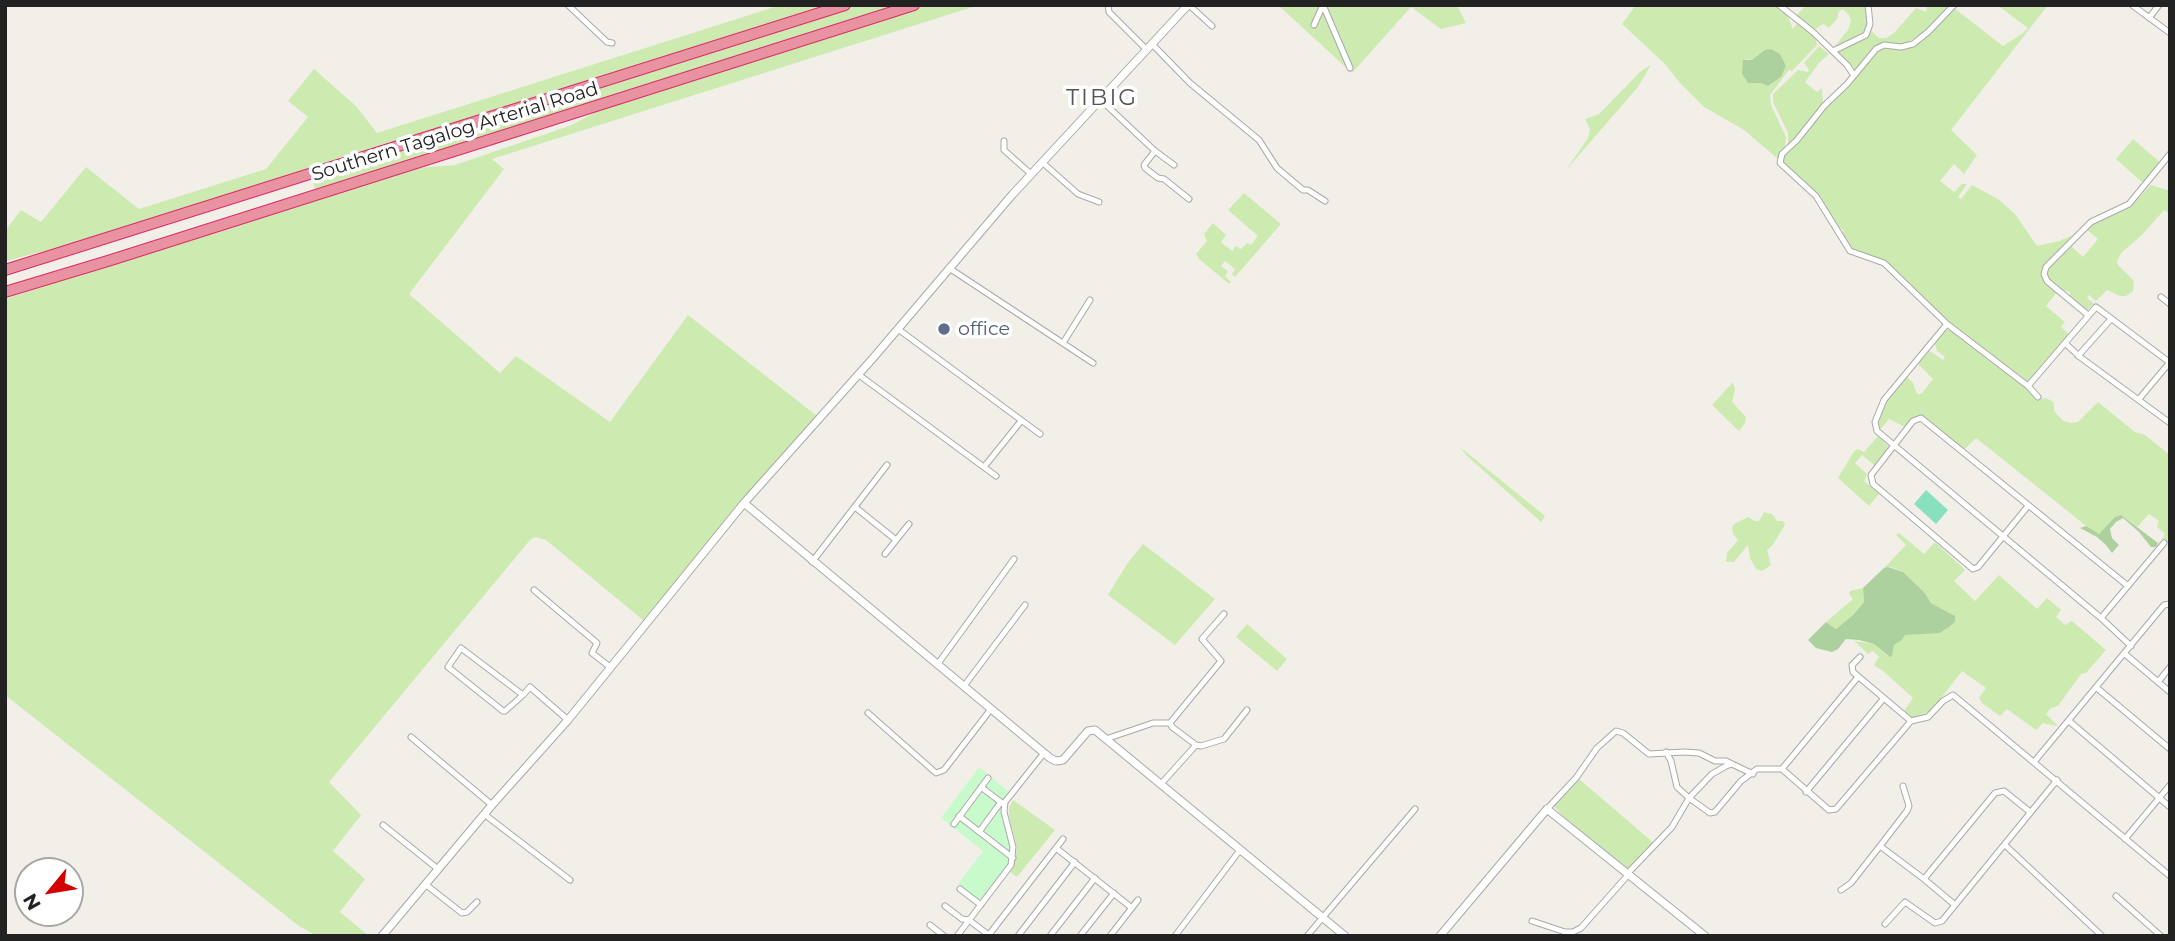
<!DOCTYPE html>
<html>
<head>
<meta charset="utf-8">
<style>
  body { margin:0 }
  #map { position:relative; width:2175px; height:941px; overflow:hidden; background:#f2efe9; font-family:Montserrat,sans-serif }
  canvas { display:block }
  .frame { position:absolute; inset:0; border:7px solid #222; pointer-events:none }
  .north { position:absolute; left:14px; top:857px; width:70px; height:70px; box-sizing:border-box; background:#fff; border:2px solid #a7a7a7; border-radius:50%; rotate:240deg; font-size:19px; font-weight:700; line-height:28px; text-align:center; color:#222 }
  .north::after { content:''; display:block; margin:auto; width:24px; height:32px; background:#d40000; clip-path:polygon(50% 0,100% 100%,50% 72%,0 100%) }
</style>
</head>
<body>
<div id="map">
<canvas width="2175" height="941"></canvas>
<div class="frame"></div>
<div class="north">N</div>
</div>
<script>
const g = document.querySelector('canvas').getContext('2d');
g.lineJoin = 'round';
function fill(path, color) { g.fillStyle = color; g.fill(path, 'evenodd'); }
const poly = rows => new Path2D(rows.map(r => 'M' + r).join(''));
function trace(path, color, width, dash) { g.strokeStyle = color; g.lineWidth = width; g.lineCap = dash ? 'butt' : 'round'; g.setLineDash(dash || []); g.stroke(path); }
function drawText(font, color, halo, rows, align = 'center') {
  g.font = font + ' Montserrat,sans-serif'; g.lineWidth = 7; g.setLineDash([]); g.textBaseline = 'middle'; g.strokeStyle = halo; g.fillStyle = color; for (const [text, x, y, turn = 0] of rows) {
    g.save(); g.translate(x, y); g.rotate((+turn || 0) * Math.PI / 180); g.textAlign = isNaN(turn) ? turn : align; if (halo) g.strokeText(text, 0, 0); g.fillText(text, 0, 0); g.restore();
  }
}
fill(poly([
  [781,5,828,5,82,242,5,261,5,231,21,210,41,222,86,167,139,209,266,169,308,117,288,101,314,69,356,106,377,133],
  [857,5,899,5,315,189,312,178],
  [928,5,979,5,492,159,504,169,409,294,500,373,516,356,610,422,688,315,817,416,643,620,546,540,535,537,530,540,329,782,361,815,333,851,365,879,340,912,369,936,317,936,299,926,5,695,5,299,416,168,455,165,572,125,603,108],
  [1278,5,1457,5,1466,23,1441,29,1411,7,1352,73],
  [1636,5,1776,5,1780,11,1787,14,1793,29,1797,23,1815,37,1817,45,1792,71,1789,70,1770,95,1771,105,1786,137,1785,146,1778,159,1744,130,1704,107,1679,82,1665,64,1622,24],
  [1756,57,1781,59,1786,66,1780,77,1768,86,1760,83,1748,83,1742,74,1746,59,1752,60],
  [1806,5,1866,5,1869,24,1867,32,1834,47,1848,30,1851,21,1849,15,1843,9,1839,11,1837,19,1829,28,1823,24,1814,30,1796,16],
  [1923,5,1952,5,1924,34,1903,44,1883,44,1856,70,1836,50,1862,40,1870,30,1879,38,1886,38,1894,33,1916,8,1926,12,1927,8],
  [1997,5,2048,5,1951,130,1977,155,1964,174,1954,164,1940,181,1954,192,1962,184,1967,184,1958,197,1961,199,1972,185,1998,199,2015,214,2037,246,2059,241,2071,236,2073,238,2043,272,2057,292,2046,306,2065,322,2061,327,2069,334,2030,380,2027,381,1940,315,1884,261,1851,250,1841,232,1844,231,1839,227,1820,198,1782,161,1783,156,1821,112,1880,49,1887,47,1901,50,1908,48,1921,40,1954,8,2003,46,2023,33,2028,28],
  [1819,46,1829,54,1819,63,1805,82,1817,92,1822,88,1823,103,1803,131,1788,145,1788,133,1773,102,1773,94,1798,70,1808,72,1809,70,1804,63],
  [1651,65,1638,87,1566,170,1588,138,1590,129,1585,119,1599,114,1641,71],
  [2133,139,2161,163,2143,183,2116,159],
  [2151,185,2170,191,2170,214,2164,210,2142,235,2121,253,2117,261,2118,265,2134,281,2133,291,2126,296,2120,296,2107,290,2096,301,2089,295,2087,298,2094,304,2086,311,2070,298,2070,292,2062,290,2049,280,2046,273,2047,268,2072,244,2072,247,2083,257,2098,239,2087,230,2088,227,2130,207],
  [1244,193,1281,224,1235,277,1232,274,1235,269,1225,261,1221,266,1228,271,1225,276,1231,282,1229,284,1199,259,1196,254,1207,241,1204,234,1213,223,1226,235,1221,242,1232,251,1236,246,1241,249,1247,243,1251,245,1258,236,1228,210],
  [1951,329,2029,390,2037,400,2046,398,2052,401,2054,403,2054,411,2062,420,2070,423,2078,422,2098,402,2135,432,2145,435,2170,455,2170,544,2162,539,2165,534,2157,527,2159,521,2149,514,2137,527,2124,517,2115,517,2101,533,2095,533,1976,438,1964,450,1919,416,1914,418,1905,427,1889,419,1879,431,1877,424,1885,403,1907,377,1913,383,1917,394,1921,394,1933,379,1918,364,1930,351,1943,360,1945,357,1937,351,1935,344,1945,331],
  [1733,382,1735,390,1732,402,1746,417,1745,423,1739,431,1712,405],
  [1878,436,1888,446,1887,451,1874,465,1862,455,1855,463,1867,474,1864,481,1879,494,1869,506,1838,478,1854,451,1858,449,1864,452],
  [1460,447,1545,516,1541,522,1466,455],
  [1764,512,1772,514,1777,521,1783,521,1785,525,1772,546,1767,550,1771,565,1762,571,1756,569,1750,558,1748,545,1734,562,1726,562,1727,553,1738,540,1733,534,1732,528,1734,524,1748,517,1755,521,1759,521],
  [1899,533,1924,554,1935,542,1965,570,1954,581,1975,601,1999,575,2037,609,2047,598,2061,610,2056,617,2065,625,2072,621,2106,650,2086,673,2081,674,2058,706,2051,708,2046,714,2057,725,2056,726,2043,723,2036,730,2007,709,2000,716,1982,703,1979,698,1986,688,1962,671,1931,711,1913,718,1904,711,1913,698,1882,670,1876,667,1874,665,1879,657,1873,651,1868,654,1854,641,1874,644,1888,656,1894,645,1905,635,1944,631,1955,622,1952,614,1931,603,1925,593,1903,572,1891,567,1884,568,1906,545,1896,535],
  [1143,544,1215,599,1175,645,1108,595,1127,564],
  [1863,588,1864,602,1853,615,1836,629,1826,622,1853,599,1849,594,1850,591],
  [1247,624,1287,659,1277,671,1236,637],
  [1578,778,1655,844,1629,869,1627,869,1562,815,1554,806],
  [1013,800,1055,830,1017,877,1010,872,1015,860,1017,848,1009,816,1009,808]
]), '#cdebb0');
fill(poly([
  [1771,49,1780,54,1786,66,1781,77,1768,86,1760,83,1748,83,1742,74,1743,60,1752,60,1765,50],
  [2121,515,2158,543,2156,547,2151,547,2139,532,2123,518,2116,522,2110,529,2112,538,2119,545,2112,553,2106,545,2097,537,2080,528,2086,526,2099,534,2115,517],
  [1888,567,1903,572,1925,593,1931,603,1955,616,1955,622,1949,627,1940,633,1905,635,1902,640,1894,645,1892,656,1890,657,1874,644,1859,640,1846,639,1838,649,1832,652,1816,648,1808,640,1826,622,1836,629,1853,615,1864,602,1863,588,1884,568]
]), '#add19e');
fill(poly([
  [979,767,1008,791,1000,808,1011,849,1009,863,983,897,979,899,958,884,983,851,941,818]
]), '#c8facc');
fill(poly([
  [1926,490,1948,510,1936,524,1914,504]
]), '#88e0be');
const minor = poly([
  [568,5,607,42,612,43],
  [1108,5,1109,12,1147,50],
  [1189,5,1212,26],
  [1323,5,1350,68],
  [1779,5,1813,32,1847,65,1853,74],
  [1954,5,1928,32,1913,44,1901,47,1884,45,1876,49,1847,84,1824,106,1797,140,1782,154,1780,163,1816,196,1850,251,1884,263,1947,324,2028,386,2038,397],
  [2132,5,2170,33],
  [2149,18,2159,5],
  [1314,25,1323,5],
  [1152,44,1190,83,1259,140,1277,168,1303,190,1308,190,1325,201],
  [1833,51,1866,35,1870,24,1868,5],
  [1101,100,1155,151,1144,165,1145,168,1158,178,1164,179,1189,199],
  [1004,141,1004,150,1031,174],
  [1155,151,1174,165],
  [1042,162,1078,194,1099,202],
  [949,268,1093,363],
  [2161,297,2170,304],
  [2088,315,2047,281,2044,274,2046,267,2091,222,2129,204,2170,154],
  [1947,324,1884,400,1875,422,1877,431,2101,618,2131,646],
  [898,329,1040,434],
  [1063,343,1090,300],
  [2065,343,2080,357,2170,423],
  [2078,356,2111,319],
  [859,375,996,476],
  [2028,386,2096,307,2169,362],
  [2139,399,2170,362],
  [984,467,1021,421],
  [2028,506,1978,567,1973,569,1873,484,1871,475,1913,421,1921,418,2128,586],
  [855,507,896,540],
  [885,554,909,524],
  [812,562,887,465],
  [534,590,597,643,592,653,610,667],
  [2101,618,2164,543],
  [2125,654,2170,692],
  [1860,657,1852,665,1853,672,1911,721],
  [937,665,1014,559],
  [2158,682,2170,667],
  [964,686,1025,605],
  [2097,688,2170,749],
  [523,695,461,648,448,667,503,711,505,711,523,695,530,687,568,720],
  [868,713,936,773,944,770,991,709],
  [2069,721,2170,807],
  [411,737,492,805],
  [1106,739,1153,723,1170,723],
  [1196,745,1201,746,1224,739,1247,710],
  [1666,752,1671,761,1677,787,1689,798,1712,774,1726,766,1732,764,1753,774],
  [2034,762,2164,605,2170,604],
  [1782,769,1858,677],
  [1161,784,1196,745,1172,727,1170,723,1221,661,1202,639,1224,614],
  [981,787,1002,803],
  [1806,792,1884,698],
  [1547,809,1576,778,1597,748,1616,731,1623,733,1649,754,1684,752,1699,753,1715,761,1726,761,1732,764],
  [484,814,570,880],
  [959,816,1013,858],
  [954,824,988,778],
  [383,825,438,869],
  [979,832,1001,802],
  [2125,839,2170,785],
  [2005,845,2102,936],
  [1880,846,1907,811,1909,806,1903,786],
  [1056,848,1132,908],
  [1627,874,1672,827,1689,798,1710,813,1715,812,1741,781,1757,769,1782,769,1829,810,1836,809,1911,721,1928,717,1943,701,1953,695,2170,876],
  [425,884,462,913,467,912,477,902],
  [960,889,981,905],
  [1841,890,1851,883,1880,846,1924,879],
  [2116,896,2161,936],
  [1955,905,1924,879,1995,793,2004,791,2030,812],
  [945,906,962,919,969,920,990,936],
  [1532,921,1565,932,1573,932,1581,928,1628,875],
  [1885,924,1905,902,1935,923,1942,921,2057,780],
  [930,925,944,936],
  [957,936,1011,865,1013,847,1004,812,1005,802,1044,753],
  [988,936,1063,839],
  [1018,936,1075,862],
  [1050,936,1095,878],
  [1080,936,1114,893],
  [1110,936,1138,900],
  [1175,936,1240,850],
  [1307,936,1415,809]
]);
const tertiary = poly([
  [744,503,1050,758,1056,761,1063,760,1088,731,1095,730,1345,936],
  [382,936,492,805,568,720,744,503,874,357,1012,195,1188,5],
  [1440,936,1547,809,1705,936]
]);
const motorway = poly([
  [5,270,845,5],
  [5,292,111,260,914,5]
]);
trace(minor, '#a9a9a9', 7);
trace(tertiary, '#a9a9a9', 9);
trace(motorway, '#dc2a67', 12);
trace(minor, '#fff', 5);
trace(tertiary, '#fff', 7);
trace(motorway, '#e892a2', 10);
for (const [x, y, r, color] of [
  [944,329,7,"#5c6f8a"]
]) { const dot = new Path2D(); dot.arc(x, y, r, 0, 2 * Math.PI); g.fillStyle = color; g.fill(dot); trace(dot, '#fff', 2.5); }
drawText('19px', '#222', '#fff', [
  ["Southern Tagalog Arterial Road",455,132,-17]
]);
drawText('19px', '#4e5e75', '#fff', [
  ["office",958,329]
], 'left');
g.letterSpacing = '2px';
drawText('23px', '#555', '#fff', [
  ["TIBIG",1102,98]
]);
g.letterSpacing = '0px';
</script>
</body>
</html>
